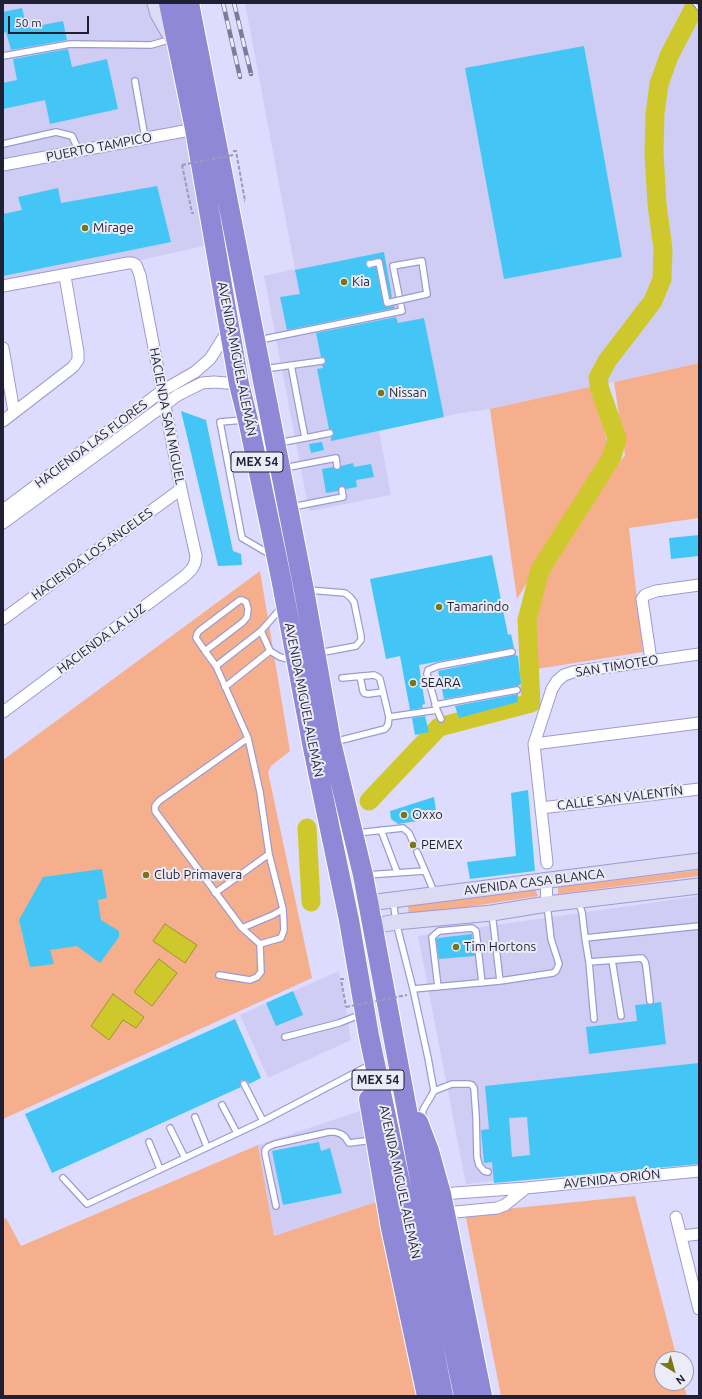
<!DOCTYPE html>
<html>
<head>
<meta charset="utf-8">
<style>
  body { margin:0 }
  #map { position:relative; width:702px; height:1399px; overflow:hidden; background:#dddcff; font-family:Ubuntu,sans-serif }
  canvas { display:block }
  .frame { position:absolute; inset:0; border:4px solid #211f34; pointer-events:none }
  .north { position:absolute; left:654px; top:1351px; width:40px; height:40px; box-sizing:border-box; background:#ececf8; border:1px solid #9b9aaa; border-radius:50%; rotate:143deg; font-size:11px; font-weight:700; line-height:16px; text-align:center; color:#211f34 }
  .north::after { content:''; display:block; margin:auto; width:14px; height:18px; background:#79761a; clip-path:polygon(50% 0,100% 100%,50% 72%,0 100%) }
  .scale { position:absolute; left:8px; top:16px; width:81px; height:18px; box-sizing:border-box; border:2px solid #211f34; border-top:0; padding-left:5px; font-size:12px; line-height:14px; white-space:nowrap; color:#211f34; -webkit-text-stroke:3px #ececf8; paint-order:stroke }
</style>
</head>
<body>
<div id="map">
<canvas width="702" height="1399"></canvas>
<div class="frame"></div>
<div class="north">N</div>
<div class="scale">50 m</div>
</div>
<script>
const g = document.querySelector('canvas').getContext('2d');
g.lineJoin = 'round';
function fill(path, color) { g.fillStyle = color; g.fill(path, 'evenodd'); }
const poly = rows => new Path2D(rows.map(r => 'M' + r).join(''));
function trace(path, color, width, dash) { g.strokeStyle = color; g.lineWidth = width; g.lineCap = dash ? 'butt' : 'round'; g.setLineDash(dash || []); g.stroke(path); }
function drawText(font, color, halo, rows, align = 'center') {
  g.font = font + ' Ubuntu,sans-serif'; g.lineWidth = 4; g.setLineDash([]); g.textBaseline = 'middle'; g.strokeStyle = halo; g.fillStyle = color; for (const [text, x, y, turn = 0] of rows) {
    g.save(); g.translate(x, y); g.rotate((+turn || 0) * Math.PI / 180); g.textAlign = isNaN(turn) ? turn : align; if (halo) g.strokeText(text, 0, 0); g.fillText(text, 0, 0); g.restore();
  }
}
fill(poly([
  [3,3,180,3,230,240,3,291],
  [245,3,699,3,699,363,490,409,456,414,379,431,391,495,309,511,264,276,295,269],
  [699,896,699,1161,466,1184,418,936],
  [339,971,351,1040,268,1078,240,1015],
  [360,1111,376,1202,274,1236,258,1145]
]), '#cfcdf3');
fill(poly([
  [699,363,699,518,629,528,643,652,537,669,533,627,542,588,549,565,625,455,614,382],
  [594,386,609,450,517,599,490,409],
  [260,571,290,751,271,766,268,772,312,978,3,1119,3,760],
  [699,870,699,876,558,894,558,887],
  [535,889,538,896,409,916,408,906],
  [258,1145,274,1236,376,1202,417,1396,3,1396,3,1220,6,1218,21,1246],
  [635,1196,677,1359,662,1359,662,1383,683,1383,687,1396,501,1396,465,1213]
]), '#f6af8c');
const water = poly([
  [165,924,197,945,185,963,153,941,165,924],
  [159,959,177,973,152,1006,134,992,159,959],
  [113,994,144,1017,136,1028,123,1020,109,1040,91,1026,113,994]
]);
fill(water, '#cec82d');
trace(water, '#9a952f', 1);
trace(poly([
  [369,801,439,727,531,703,527,620,540,570,612,457,617,438,600,390,598,378,607,361,653,301,662,279,663,249,657,204,654,153,655,114,659,84,669,56,693,10,695,3],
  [307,828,311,902]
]), '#cec82d', 19);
fill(poly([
  [22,8,27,28,63,21,67,40,11,50,6,32,3,33,3,12],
  [584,46,622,257,504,279,465,68],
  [68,49,72,67,107,59,118,109,50,124,45,100,3,109,3,83,17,80,13,59],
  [157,186,171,242,3,276,3,214,22,210,18,197,58,188,61,203],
  [384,252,392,297,390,298,382,260,378,258,369,260,367,261,366,265,369,268,376,267,384,305,388,307,394,306,395,308,287,330,280,297,300,294,295,270],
  [396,317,398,323,424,318,444,417,331,441,331,437,334,435,334,432,332,429,329,429,317,369,323,368,322,365,326,363,326,360,324,357,321,357,316,333],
  [181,411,206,420,233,551,241,554,242,565,218,566],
  [322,442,324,450,311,453,309,444],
  [353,463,354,467,371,464,374,477,356,480,357,487,346,489,344,486,341,486,338,488,338,491,326,493,322,469,333,467,335,470,338,470,341,468,341,466],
  [699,535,699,556,671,559,669,538],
  [492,555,508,635,511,634,514,648,419,665,425,704,422,705,423,708,410,710,400,656,386,659,370,579],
  [515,655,518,656,521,684,518,686,444,699,438,671],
  [518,694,518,702,459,718,455,706],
  [425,716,429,732,415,735,412,718],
  [528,790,535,871,470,879,467,862,516,856,511,793],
  [434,797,437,818,398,824,391,819,390,811],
  [102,869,107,898,98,900,101,920,119,931,119,937,100,963,77,946,50,950,54,964,30,967,19,920,43,877],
  [472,934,475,956,439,959,436,939,438,938],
  [293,991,303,1015,276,1026,266,1003],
  [661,1002,666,1044,589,1054,586,1027,637,1021,635,1005,647,1004,651,1005,654,1003],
  [235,1019,261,1078,249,1084,246,1080,242,1080,240,1083,241,1087,52,1173,25,1114],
  [699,1063,699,1164,494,1183,492,1162,484,1163,481,1130,489,1129,485,1086],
  [527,1117,530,1155,512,1157,509,1118],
  [319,1142,321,1151,330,1148,342,1193,283,1205,272,1151]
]), '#43c6f6');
const lane = poly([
  [3,56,70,44,151,45,172,39],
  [135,81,145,138],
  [3,144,56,132,72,136,79,151],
  [259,340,402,311,393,266,422,261,423,268],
  [264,369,322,361],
  [244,420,220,422,242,538,271,555],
  [305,438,330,433],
  [278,443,305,438,291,365],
  [284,468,336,458,337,466],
  [292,507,343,497,342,490],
  [308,590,345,593,350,597,354,602,361,636,361,640,356,646,319,653],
  [261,631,270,651,280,657,292,660],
  [205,651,243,622,247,617,248,609,246,602,242,600,240,600,199,631,197,634,196,638,205,651,216,666,248,738,260,792,269,854,215,893],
  [216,666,261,631,281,608],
  [360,676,363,691,364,693,368,694,383,692],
  [225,687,270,651],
  [435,705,517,690],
  [389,717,437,710],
  [441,719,437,710,427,674,428,670,438,666,512,652],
  [248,738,159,801,155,806,155,811,242,928,273,915,283,909,269,854],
  [334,742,385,729,388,725,389,717,380,679,378,677,374,675,342,678],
  [381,830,397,872],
  [357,833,403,828,409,833,413,842],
  [417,852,435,894],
  [366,875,425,871],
  [393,900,396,922,413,989,428,1058,434,1091],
  [578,902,582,912,585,938,699,926],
  [585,938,589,962,594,1019],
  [260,944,281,938,284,930,283,909],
  [612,960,621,1016],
  [589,962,642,958,645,962,646,966,650,1001],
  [219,975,250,980,257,977,261,972,260,944,242,928],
  [500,981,553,973,556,971,559,964,551,939,547,904],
  [438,987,432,937,439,931,472,928,476,931,482,983],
  [413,989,500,981,492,913],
  [285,1037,339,1023,362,1014],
  [244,1084,263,1121],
  [222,1105,237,1133],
  [195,1117,207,1147],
  [422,1119,423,1110,434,1091,452,1084,469,1084,472,1085,474,1088,476,1116,477,1157,479,1165,484,1171,488,1172],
  [170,1128,185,1158],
  [149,1142,160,1169],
  [63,1178,87,1204,263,1121,364,1068],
  [276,1206,265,1154,265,1150,268,1147,275,1144,329,1132,335,1132,341,1134,345,1137,349,1143,373,1140]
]);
const street = poly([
  [3,165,195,129],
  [3,286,128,263,132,263,136,265,140,275,181,489,196,556,195,563,192,569,185,576,3,712],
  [3,348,14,412],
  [3,421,73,367,78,360,78,352,65,276],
  [3,510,162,391,195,372,210,359,229,329],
  [3,523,178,395,202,383,214,382,239,384],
  [3,619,181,489],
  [651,660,642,599,645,595,656,591,699,585],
  [534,744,699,723],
  [541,808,699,789],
  [547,863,534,744,552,689,557,681,564,675,573,672,699,654],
  [546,881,547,904],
  [441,1194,526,1188,699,1171],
  [445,1213,497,1208,505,1205,526,1188],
  [676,1217,699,1309],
  [681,1236,699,1234]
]);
const secondary = poly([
  [155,3,158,14,173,40],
  [369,903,699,861],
  [374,926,396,922,492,913,547,904,699,886]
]);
const highway = poly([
  [169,3,195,129,239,384,248,420,281,578,313,748,349,920,369,1036,412,1239,443,1396],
  [189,3,304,590,331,742,363,875,430,1233,464,1396],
  [369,1099,391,1228,427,1396],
  [418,1122,429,1151,441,1194,482,1396]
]);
trace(lane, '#9e9ad1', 8);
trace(street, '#9e9ad1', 13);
trace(secondary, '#9e9ad1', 17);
trace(highway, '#fff', 22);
trace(poly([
  [233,151,236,151,245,201,244,201],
  [182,165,192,213,194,213],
  [344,979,341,979,346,1007]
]), '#9b9ab8', 2, [4, 2]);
trace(lane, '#fff', 5.5);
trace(street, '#fff', 11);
trace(secondary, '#dddbf3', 15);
trace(highway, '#8f88d7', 20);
const rail = poly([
  [223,3,240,77],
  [234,3,251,74],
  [694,3,699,9]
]);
trace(rail, '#7d7b97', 4.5);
trace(rail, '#ececf8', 3, [9]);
const laneBridge = poly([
  [370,264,379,262,387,303,427,294,423,268]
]);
trace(laneBridge, '#9e9ad1', 8, []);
trace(poly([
  [182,165,233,155],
  [346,1007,407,995]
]), '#9b9ab8', 2, [4, 2]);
trace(laneBridge, '#fff', 5.5);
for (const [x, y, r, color] of [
  [85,228,4,"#79761a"],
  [344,282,4,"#79761a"],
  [381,393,4,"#79761a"],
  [439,607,4,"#79761a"],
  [413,683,4,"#79761a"],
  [404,815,4,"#79761a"],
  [413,845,4,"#79761a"],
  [146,875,4,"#79761a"],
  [456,947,4,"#79761a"]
]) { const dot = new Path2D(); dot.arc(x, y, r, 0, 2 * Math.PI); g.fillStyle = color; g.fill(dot); trace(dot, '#ececf8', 1.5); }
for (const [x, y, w] of [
  [257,462,52],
  [378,1080,52]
]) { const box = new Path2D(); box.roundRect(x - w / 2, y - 10, w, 20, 3); g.fillStyle = '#ececf8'; g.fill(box); trace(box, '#211f34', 1); }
drawText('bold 12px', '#211f34', null, [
  ["MEX 54",257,462],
  ["MEX 54",378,1080]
]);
drawText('13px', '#211f34', '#ececf8', [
  ["PUERTO TAMPICO",99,147,-11],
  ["AVENIDA MIGUEL ALEMÁN",237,359,79],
  ["HACIENDA SAN MIGUEL",167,416,79],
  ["HACIENDA LAS FLORES",91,444,-37],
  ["HACIENDA LOS ANGELES",92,554,-36],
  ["HACIENDA LA LUZ",101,639,-37],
  ["SAN TIMOTEO",617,666,-9],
  ["AVENIDA MIGUEL ALEMÁN",304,700,79],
  ["CALLE SAN VALENTÍN",620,798,-7],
  ["AVENIDA CASA BLANCA",534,882,-7],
  ["AVENIDA ORIÓN",612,1179,-6],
  ["AVENIDA MIGUEL ALEMÁN",400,1182,78]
]);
drawText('13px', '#211f34', '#ececf8', [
  ["Mirage",93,228],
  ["Kia",352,282],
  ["Nissan",389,393],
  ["Tamarindo",447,607],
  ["SEARA",421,683],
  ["Oxxo",412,815],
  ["PEMEX",421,845],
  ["Club Primavera",154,875],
  ["Tim Hortons",464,947]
], 'left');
</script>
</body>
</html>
